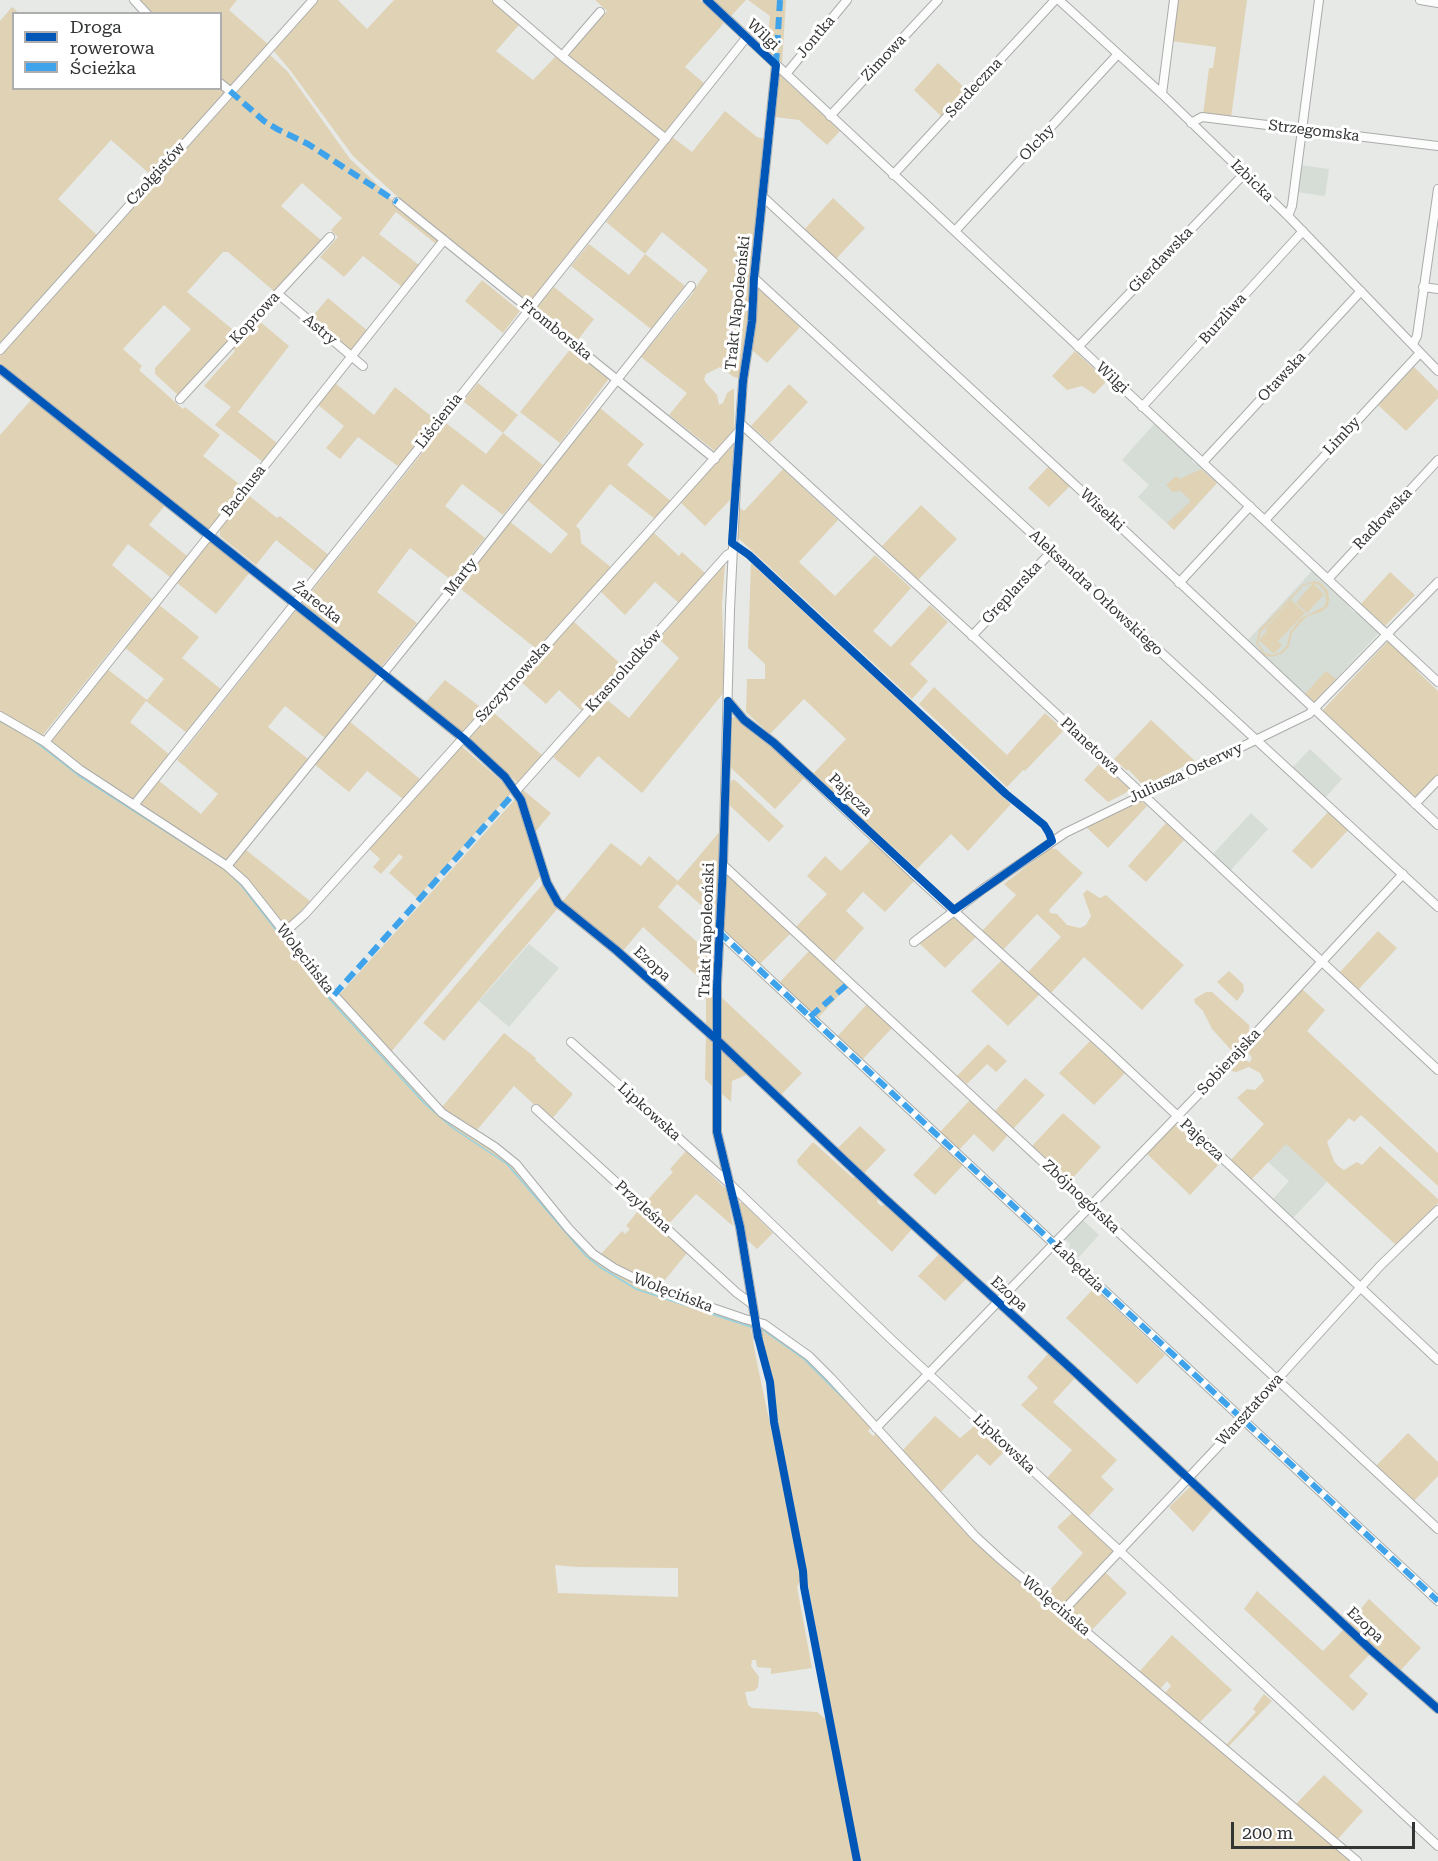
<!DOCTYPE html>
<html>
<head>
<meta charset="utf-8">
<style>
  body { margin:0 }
  #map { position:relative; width:1438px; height:1861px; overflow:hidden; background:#e6e9e6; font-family:"Roboto Serif",serif }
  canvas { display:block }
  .legend { position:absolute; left:12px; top:12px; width:210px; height:78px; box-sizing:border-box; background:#fff; border:2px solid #adaead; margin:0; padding:8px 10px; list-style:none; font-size:18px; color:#323533 }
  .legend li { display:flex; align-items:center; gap:12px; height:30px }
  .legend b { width:30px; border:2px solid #adaead }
  .scale { position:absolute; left:1231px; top:1822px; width:184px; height:27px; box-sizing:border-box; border:3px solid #323533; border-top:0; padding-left:8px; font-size:18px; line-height:21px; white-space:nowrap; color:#323533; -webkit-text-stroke:4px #fff; paint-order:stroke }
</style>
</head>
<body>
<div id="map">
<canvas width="1438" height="1861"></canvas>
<ul class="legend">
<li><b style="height:8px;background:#0057b8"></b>Droga rowerowa</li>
<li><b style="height:8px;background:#3ea3eb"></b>Ścieżka</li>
</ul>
<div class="scale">200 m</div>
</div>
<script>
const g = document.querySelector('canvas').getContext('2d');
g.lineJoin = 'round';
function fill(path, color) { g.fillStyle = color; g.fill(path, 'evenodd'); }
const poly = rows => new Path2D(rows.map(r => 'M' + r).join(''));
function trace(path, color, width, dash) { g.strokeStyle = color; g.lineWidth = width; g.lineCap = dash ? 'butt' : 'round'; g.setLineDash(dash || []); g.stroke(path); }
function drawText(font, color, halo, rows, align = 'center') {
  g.font = font + ' "Roboto Serif",serif'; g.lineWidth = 6; g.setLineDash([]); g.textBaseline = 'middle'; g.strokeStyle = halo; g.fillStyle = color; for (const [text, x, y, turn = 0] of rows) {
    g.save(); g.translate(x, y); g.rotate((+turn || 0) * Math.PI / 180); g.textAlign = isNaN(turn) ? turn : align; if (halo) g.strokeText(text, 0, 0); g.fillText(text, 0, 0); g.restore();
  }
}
fill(poly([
  [1299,165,1329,169,1325,196,1296,192],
  [1155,423,1192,458,1192,461,1195,464,1198,463,1218,482,1174,530,1138,497,1149,485,1122,460],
  [1313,570,1350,605,1349,607,1354,612,1358,612,1380,632,1312,704,1246,642],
  [1310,749,1342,779,1325,798,1292,768],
  [1251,813,1268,829,1230,871,1212,855],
  [529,944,559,968,509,1027,479,1001],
  [1286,1143,1327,1182,1293,1218,1273,1199,1289,1181,1268,1162],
  [1082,1219,1099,1235,1078,1258,1069,1250,1070,1244,1064,1238]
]), '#d6ddd6');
fill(poly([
  [136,0,237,0,229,10,269,45,229,89,221,81,220,14,149,13],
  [318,0,338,0,367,29,394,0,491,0,519,25,496,51,533,80,556,56,660,139,530,303,400,199,353,156,290,70,273,50],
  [595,0,700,0,724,23,685,67,704,83,665,133,567,54,607,11],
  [712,0,746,0,730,17],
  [748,0,786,0,782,64,766,52,770,16],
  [1176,0,1247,0,1231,118,1203,115,1209,68,1213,68,1216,47,1171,41],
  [12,7,19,13,14,14,14,88,220,88,221,86,226,91,151,175,111,140,58,199,97,235,0,343,0,21],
  [270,55,288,72,350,159,381,188,380,190,440,240,436,244,396,212,379,234,419,265,402,287,363,256,344,277,320,257,338,237,331,230,342,218,302,183,281,206,322,241,275,292,228,252,223,252,187,292,237,333,179,396,155,374,155,368,191,329,164,305,123,349,142,366,139,370,183,409,185,407,220,435,203,456,243,487,209,530,0,365,0,356],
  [938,63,967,90,942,117,914,90],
  [780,75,840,131,827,145,799,120,775,117],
  [725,111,757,137,764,139,761,195,751,281,800,327,767,363,752,350,754,323,742,379,734,377,720,367,706,374,704,379,706,383,717,395,719,405,723,403,727,393,734,388,734,431,716,452,669,415,687,393,641,357,694,292,693,291,708,270,662,232,645,254,685,286,651,329,571,266,589,244,629,275,645,254,606,222,672,137,692,152],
  [833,198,865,228,835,260,803,231],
  [482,280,520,311,503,333,465,301],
  [554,287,594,319,577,341,536,308],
  [328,298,368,331,352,351,312,317],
  [258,320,289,346,238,412,277,443,263,462,215,425,231,407,204,386,235,351,231,347],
  [572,347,610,377,560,443,520,412],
  [1075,351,1107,381,1094,394,1082,386,1067,390,1052,376],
  [1414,367,1438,391,1438,398,1406,431,1378,405],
  [335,383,374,415,395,387,436,420,399,467,358,437,340,459,326,448,344,426,318,405],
  [478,383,518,415,503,433,543,465,503,515,462,484,445,506,485,538,451,580,410,548,377,592,417,623,382,666,302,603,446,423,486,454,503,433,463,401],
  [789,384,808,402,770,443,751,426],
  [31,400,166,504,149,525,187,556,170,577,128,544,112,565,152,599,42,736,0,714,0,435],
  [600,408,644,444,627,465,672,502,655,519,610,484,576,526,580,530,581,543,612,568,538,650,457,586,509,521,551,554,568,534,526,499],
  [733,445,730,500,705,526,680,502],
  [1049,466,1070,486,1049,507,1028,488],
  [783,469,838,520,799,562,835,596,875,555,911,588,873,631,891,647,930,605,948,622,910,664,928,681,912,699,736,536,738,506,744,511],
  [1201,469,1217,483,1174,530,1167,523,1191,501,1181,491,1173,492,1166,485,1176,476,1180,479],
  [247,494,277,518,280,516,330,556,316,572,276,540,256,565,220,536,220,529],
  [921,505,957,539,918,580,882,546],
  [653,532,679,556,682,552,706,574,680,604,655,582,625,615,600,591],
  [210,540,250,572,216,614,176,582],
  [725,563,722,604,725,691,642,793,598,756,579,778,553,757,605,698,629,718,679,658,659,639],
  [751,563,1011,804,968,851,951,834,917,869,813,774,846,739,804,699,770,734,746,712,747,679,765,679,765,664,748,648],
  [1390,572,1415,595,1385,626,1361,604],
  [1314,581,1321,583,1328,591,1329,599,1328,606,1321,612,1308,616,1303,620,1292,633,1289,646,1282,654,1271,657,1264,655,1256,643,1259,630,1302,585],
  [1313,583,1296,603,1307,613,1324,594,1314,584,1319,585,1325,592,1326,602,1324,607,1301,618,1290,632,1287,645,1281,652,1272,655,1265,653,1258,643,1261,632,1303,586],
  [1291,600,1305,613,1278,641,1282,645,1274,654,1259,640,1267,631,1265,629],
  [158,604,199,637,182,658,222,690,187,733,146,701,130,722,170,755,132,803,48,741,106,668,147,700,164,679,124,647],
  [296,610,377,673,325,738,285,706,268,727,308,759,226,861,139,806,159,781,201,814,218,794,177,760],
  [573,621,624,667,583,712,559,690,546,704,520,681],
  [1388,641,1416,667,1417,671,1438,691,1438,775,1415,799,1321,712],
  [1326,671,1336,679,1312,704,1303,696],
  [445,680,483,709,462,732,425,703],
  [934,687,1007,755,1045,713,1064,730,1025,771,1023,770,1007,787,919,704],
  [492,711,544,757,519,784,468,737],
  [733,717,738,717,750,725,805,777,775,809,730,767,731,719],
  [0,719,33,736,231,870,439,1113,503,1155,598,1261,642,1287,752,1323,751,1330,757,1363,793,1532,801,1580,797,1587,812,1668,771,1674,771,1668,757,1667,756,1660,752,1660,751,1666,759,1677,758,1687,754,1691,745,1692,748,1705,752,1708,817,1712,828,1721,853,1861,0,1861],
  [555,1565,577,1567,678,1568,678,1597,558,1593],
  [1151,720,1195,761,1147,784,1141,783,1129,770,1126,770,1114,759],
  [349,721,420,779,403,799,367,771,349,792,314,764],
  [460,745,513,791,417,898,389,873,403,857,399,854,381,874,373,867,380,859,368,848],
  [1100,763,1131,790,1108,802,1084,780],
  [732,780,735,780,784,826,769,842,727,803,729,784],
  [523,790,551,813,535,832,520,793],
  [518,796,540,876,391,1052,339,995],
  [1141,800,1147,806,1108,848,1085,826],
  [1328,812,1348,830,1312,869,1292,851],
  [1166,823,1184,840,1146,882,1128,866],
  [721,830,717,919,677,884,658,907,715,958,712,1032,706,1026,706,984,643,927,622,952,562,902,611,843,641,866,649,856,678,881],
  [872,839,916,879,885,912,863,892,846,911,864,928,833,963,795,928,827,894,807,876,825,856,841,871],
  [1050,848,1056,849,1083,873,1049,910,1050,913,1057,914,1067,925,1080,928,1086,925,1091,916,1083,894,1087,890,1100,898,1106,895,1184,965,1142,1010,1084,957,1051,993,1045,989,1028,972,1061,937,1037,914,1003,950,982,931,1016,895,1004,884],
  [246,850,310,901,288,925,283,926,232,866],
  [724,871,791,933,759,965,722,931],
  [543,884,558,908,444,1041,423,1023],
  [953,914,977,936,945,968,918,942],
  [1378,931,1397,948,1358,990,1340,972],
  [810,950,848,986,816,1020,778,984],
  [1002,960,1040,994,1008,1026,971,991],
  [1229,971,1243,984,1244,991,1237,1001,1217,982],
  [1302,989,1325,1010,1307,1031,1438,1153,1438,1186,1361,1115,1354,1122,1349,1118,1327,1142,1334,1161,1338,1166,1344,1170,1357,1162,1362,1165,1380,1146,1438,1199,1438,1203,1397,1246,1286,1144,1251,1180,1230,1161,1264,1124,1237,1098,1247,1089,1255,1090,1264,1081,1260,1073,1249,1067,1236,1072,1226,1070,1238,1057,1250,1062,1252,1058,1246,1049],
  [1206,992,1212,992,1249,1025,1249,1033,1232,1051,1212,1029,1203,1011,1195,1003,1194,999],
  [719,995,802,1073,781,1095,721,1039],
  [867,1004,893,1027,861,1061,836,1038],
  [504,1033,536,1058,535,1060,573,1094,551,1120,514,1086,477,1130,442,1107],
  [706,1035,712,1041,712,1086,705,1079],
  [1090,1041,1125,1073,1094,1105,1059,1073],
  [988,1044,1007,1061,996,1072,987,1064,967,1084,957,1076],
  [721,1049,748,1074,732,1081,731,1102,721,1093],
  [1025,1078,1045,1095,1013,1129,994,1112],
  [970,1100,1009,1134,993,1152,974,1134,958,1151,939,1133],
  [1063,1113,1101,1147,1069,1182,1032,1146],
  [1178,1122,1221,1162,1190,1195,1147,1154],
  [860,1126,886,1150,864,1173,838,1148],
  [813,1142,853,1178,855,1176,878,1198,877,1202,881,1206,885,1204,912,1229,892,1252,798,1164,797,1160],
  [941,1145,963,1165,935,1195,913,1175],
  [686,1151,726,1189,733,1226,696,1194,667,1226,644,1204,673,1172,670,1169],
  [742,1202,773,1233,757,1249,745,1238,739,1204],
  [640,1208,687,1253,660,1286,644,1281,601,1254,622,1231,625,1234,630,1229,626,1226],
  [940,1253,967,1278,945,1301,918,1276],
  [1094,1288,1165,1355,1137,1384,1066,1318],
  [760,1325,769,1328,820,1369,871,1427,868,1431,873,1436,877,1433,952,1512,1148,1689,1355,1861,859,1861],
  [1049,1353,1075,1378,1053,1402,1117,1460,1101,1477,1114,1489,1088,1517,1047,1478,1072,1450,1021,1405,1038,1388,1027,1377],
  [935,1416,960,1438,977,1424,1005,1451,990,1466,977,1454,940,1493,901,1452],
  [1408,1433,1438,1462,1438,1476,1414,1501,1376,1466],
  [1191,1486,1214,1507,1193,1532,1169,1507],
  [1072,1513,1114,1552,1062,1606,1047,1593,1083,1553,1057,1527],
  [1104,1571,1127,1593,1092,1630,1069,1610],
  [1257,1591,1323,1651,1344,1629,1371,1653,1349,1676,1368,1694,1353,1711,1244,1609],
  [1369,1599,1421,1648,1400,1671,1349,1623],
  [1172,1635,1232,1690,1199,1723,1165,1693,1171,1686,1167,1681,1160,1689,1139,1672],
  [1264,1694,1272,1701,1228,1747,1226,1745,1256,1712,1253,1709],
  [1324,1775,1363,1811,1337,1840,1296,1804]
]), '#e0d2b5');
trace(poly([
  [0,721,20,732],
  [32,739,78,775,212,861],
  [228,872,241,885,332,1002,425,1104,453,1128,507,1164,586,1256,600,1267,636,1289,751,1327],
  [763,1330,804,1359,845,1400]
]), '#93d3e2', 1.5);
const minor = poly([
  [134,0,147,14],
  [497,0,562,56,666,139],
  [707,0,1438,682],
  [1059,0,1162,94,1288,216,1438,371],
  [1420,0,1438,3],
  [562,56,600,12],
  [786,74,847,0],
  [220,83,230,91],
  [1162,94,1174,0],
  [830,116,938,0],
  [1191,123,1202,117,1438,146],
  [893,175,1055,0],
  [763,197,1126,532,1438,825],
  [397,202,715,459],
  [1288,216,1292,206,1319,0],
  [955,231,1118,54],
  [754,278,1438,907],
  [1423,287,1438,289],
  [278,294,363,366],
  [1413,344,1417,336,1438,189],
  [1078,347,1244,174],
  [0,350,313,0],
  [0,369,382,673,463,738,505,777,521,800,547,883,558,903,616,950,718,1041,883,1197,1076,1373,1371,1650,1438,1709],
  [180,399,330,237],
  [1142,407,1303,231],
  [740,423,975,638,1438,1070],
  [1203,462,1361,291],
  [1265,520,1420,353],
  [1328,579,1438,460],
  [1179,583,1250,506],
  [972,636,1052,551],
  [728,701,744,720,774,743,923,883,1104,1047,1438,1360],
  [0,716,45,742,79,769,227,866,245,882,334,995,442,1113,495,1147,516,1164,569,1229,593,1254,614,1268,654,1288,745,1319,764,1324,809,1356,831,1378,975,1536,1000,1559,1357,1861],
  [45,742,444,240],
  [516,791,727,555,732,552],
  [1415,804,1438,780],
  [134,805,746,38],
  [723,865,1438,1529],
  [227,866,451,590,691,286],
  [285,932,305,914,739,431],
  [719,932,1438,1601],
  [914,942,983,889,1065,833,1309,714,1438,582],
  [571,1042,731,1185,892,1340,1438,1846],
  [536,1109,737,1293,752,1304],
  [758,1337,740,1227,717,1132,717,985,723,865,730,609,737,466,743,381,752,321,754,278,776,65],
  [876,1428,1218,1074,1403,874],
  [1063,1611,1243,1420,1283,1373,1380,1266,1438,1210]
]);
trace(minor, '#aaacaa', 10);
trace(minor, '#fbfcfb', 8);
trace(poly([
  [776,65,780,0],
  [230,91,264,121,277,129,308,144,397,202],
  [719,932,1438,1601],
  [334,995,516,791],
  [810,1017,850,982]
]), '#3ea3eb', 6, [12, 6]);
trace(poly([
  [707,0,776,65,754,278,752,321,743,381,732,543,749,555,1006,794,1044,825,1049,833,1052,841,954,910,774,743,744,720,728,701],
  [0,369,382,673,463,738,505,777,521,800,547,883,558,903,616,950,718,1041,883,1197,1076,1373,1371,1650,1438,1709],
  [728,701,723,865,717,985,717,1132,740,1227,758,1337,770,1382,774,1422,803,1571,804,1587,857,1861]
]), '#0057b8', 8);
drawText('15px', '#323533', '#fff', [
  ["Wilgi",763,35,43],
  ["Jontka",816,37,-50],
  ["Zimowa",884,58,-47],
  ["Serdeczna",974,88,-47],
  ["Strzegomska",1314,131,7],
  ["Olchy",1037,143,-47],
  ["Czołgistów",156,174,-48],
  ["Izbicka",1252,181,44],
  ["Gierdawska",1161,260,-46],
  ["Trakt Napoleoński",738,303,-84],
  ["Koprowa",255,318,-47],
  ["Burzliwa",1223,319,-48],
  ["Astry",320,330,40],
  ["Fromborska",556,330,39],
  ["Otawska",1282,377,-47],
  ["Wilgi",1112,378,43],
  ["Liścienia",439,421,-52],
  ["Limby",1342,436,-47],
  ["Bachusa",244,491,-52],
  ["Wisełki",1102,510,43],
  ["Radłowska",1383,519,-47],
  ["Marty",461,577,-52],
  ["Gręplarska",1012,593,-47],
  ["Aleksandra Orłowskiego",1096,593,43],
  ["Żarecka",317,603,38],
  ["Krasnoludków",624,671,-48],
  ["Szczytnowska",513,682,-48],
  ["Planetowa",1090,746,43],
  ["Juliusza Osterwy",1186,773,-25],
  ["Pajęcza",850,795,44],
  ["Trakt Napoleoński",707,930,-88],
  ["Wolęcińska",305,959,52],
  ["Ezopa",652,964,42],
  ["Sobierajska",1229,1062,-47],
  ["Lipkowska",649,1112,42],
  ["Pajęcza",1202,1140,43],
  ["Zbójnogórska",1081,1197,43],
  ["Przyleśna",643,1207,42],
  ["Łabędzia",1078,1267,44],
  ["Wolęcińska",673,1293,21],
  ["Ezopa",1009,1294,42],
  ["Warsztatowa",1250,1410,-48],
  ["Lipkowska",1004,1444,43],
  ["Wolęcińska",1056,1606,40],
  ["Ezopa",1365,1625,43]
]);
</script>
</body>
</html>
